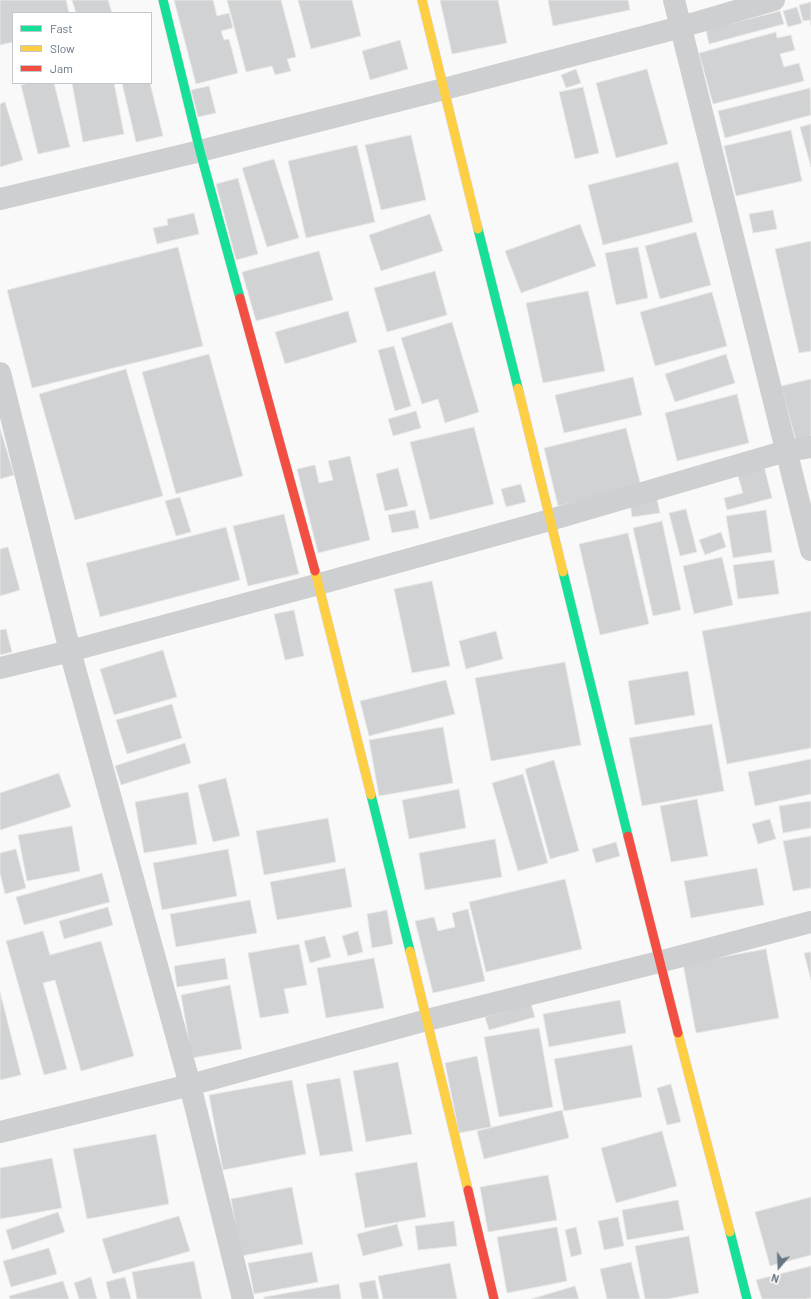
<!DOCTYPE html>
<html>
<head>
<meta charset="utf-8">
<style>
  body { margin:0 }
  #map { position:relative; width:811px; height:1299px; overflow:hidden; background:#f9f9f9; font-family:Barlow,sans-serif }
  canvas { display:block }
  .legend { position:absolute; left:12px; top:12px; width:140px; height:72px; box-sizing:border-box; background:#fff; border:1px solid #c1c8cd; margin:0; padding:5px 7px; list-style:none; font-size:12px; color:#657683 }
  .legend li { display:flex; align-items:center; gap:8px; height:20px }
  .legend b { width:20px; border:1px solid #c1c8cd }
  .north { position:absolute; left:759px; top:1247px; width:40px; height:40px; -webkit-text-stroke:3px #fff; paint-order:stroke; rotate:199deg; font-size:11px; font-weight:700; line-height:16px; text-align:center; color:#657683 }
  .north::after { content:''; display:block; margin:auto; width:14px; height:18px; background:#657683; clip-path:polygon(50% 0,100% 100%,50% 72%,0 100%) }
</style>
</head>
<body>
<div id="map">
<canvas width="811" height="1299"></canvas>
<ul class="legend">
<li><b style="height:5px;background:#16e098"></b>Fast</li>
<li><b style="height:5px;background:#ffcf43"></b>Slow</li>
<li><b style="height:5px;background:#f24e42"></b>Jam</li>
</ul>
<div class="north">N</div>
</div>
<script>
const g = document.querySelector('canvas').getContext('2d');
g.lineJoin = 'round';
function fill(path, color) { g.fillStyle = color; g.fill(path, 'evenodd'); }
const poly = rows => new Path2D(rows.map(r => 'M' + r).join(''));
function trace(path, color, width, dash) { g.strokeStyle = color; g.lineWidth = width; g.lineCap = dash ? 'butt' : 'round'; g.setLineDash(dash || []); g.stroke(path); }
const building = poly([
  [0,0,66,0,69,13,13,13,13,42,0,45,0,0],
  [72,0,108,0,112,13,76,13,72,0],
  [174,0,213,0,217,16,229,13,233,28,221,31,224,40,229,39,238,73,196,84,174,0],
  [227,0,281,0,296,57,287,59,291,71,275,75,272,66,246,72,227,0],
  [298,0,352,0,361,36,311,49,298,0],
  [440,0,498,0,507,43,452,54,440,0],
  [548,0,628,0,630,10,553,26,548,0],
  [811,2,811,26,810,20,803,21,799,5,811,2],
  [797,7,802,23,788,27,783,11,797,7],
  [780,11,784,24,709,44,706,30,780,11],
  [776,32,777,38,791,35,795,50,780,54,784,67,799,63,804,81,713,104,699,53,776,32],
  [400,40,408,69,370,80,362,51,400,40],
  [576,69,581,83,566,88,561,75,576,69],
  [647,69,668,144,616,158,596,83,647,69],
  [29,83,54,83,70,147,38,154,21,85,29,83],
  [72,83,114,83,124,134,83,142,72,83],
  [122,83,150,83,163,136,136,142,122,83],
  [209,86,216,113,198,117,191,90,209,86],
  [583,87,599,153,575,159,559,92,583,87],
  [810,88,811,115,725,138,718,111,810,88],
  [5,102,23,160,0,167,0,104,5,102],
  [811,124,811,167,800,127,811,124],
  [791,130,802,181,736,196,724,146,791,130],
  [411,135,426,200,381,210,365,145,411,135],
  [357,145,375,222,306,238,288,161,357,145],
  [274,159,299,238,267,247,242,168,274,159],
  [678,162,693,222,603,245,588,185,678,162],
  [238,178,258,254,236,260,216,184,238,178],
  [773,210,777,229,753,233,749,214,773,210],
  [194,213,199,234,157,244,153,228,168,225,167,219,194,213],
  [430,214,443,251,381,271,369,235,430,214],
  [580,224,596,266,521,293,505,251,580,224],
  [696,232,711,285,660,299,645,246,696,232],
  [811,241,811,351,799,353,775,249,811,241],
  [178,247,203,346,32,388,7,290,178,247],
  [638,247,648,298,616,305,605,253,638,247],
  [319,251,333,300,256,321,242,272,319,251],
  [435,271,447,315,387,332,374,288,435,271],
  [588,291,605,371,543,383,526,303,588,291],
  [712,292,727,346,655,366,640,312,712,292],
  [348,311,357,342,285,364,275,332,348,311],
  [452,322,479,412,445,423,438,399,422,404,401,338,452,322],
  [394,346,411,406,395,411,378,350,394,346],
  [209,354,243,476,176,494,142,372,209,354],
  [726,354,735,383,675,402,665,374,726,354],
  [126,369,163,496,75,520,39,394,126,369],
  [633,377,642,415,564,433,555,395,633,377],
  [811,379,811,437,796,441,781,386,811,379],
  [737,394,749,443,677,461,665,413,737,394],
  [416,411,421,428,393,436,388,419,416,411],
  [474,427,494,504,430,520,410,442,474,427],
  [0,428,14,475,0,479,0,428],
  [626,428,641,486,558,506,544,448,626,428],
  [350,456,370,540,318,553,297,469,315,465,319,483,333,480,328,461,350,456],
  [764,466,772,498,727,510,724,498,743,493,737,473,764,466],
  [398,468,408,506,385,511,376,474,398,468],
  [521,484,526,502,506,507,501,489,521,484],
  [180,497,191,532,176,536,165,501,180,497],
  [657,499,660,513,632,517,630,503,657,499],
  [686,509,697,552,680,556,669,513,686,509],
  [415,510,419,528,392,533,388,515,415,510],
  [766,510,772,552,733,558,726,516,766,510],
  [284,514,299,574,248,586,233,526,284,514],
  [662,521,681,610,653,616,633,528,662,521],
  [226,527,240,580,100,617,86,563,226,527],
  [721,532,726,547,705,555,699,540,721,532],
  [628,533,649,624,600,635,579,544,628,533],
  [8,547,20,590,0,596,0,549,8,547],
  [722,557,733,605,694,614,683,566,722,557],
  [774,560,779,594,738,599,733,565,774,560],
  [432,581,450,666,412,673,394,589,432,581],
  [294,610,304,656,285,660,274,614,294,610],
  [811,611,811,748,727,764,702,631,811,611],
  [6,629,12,652,0,655,0,630,6,629],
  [496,631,503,659,466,669,459,641,496,631],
  [163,650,177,697,114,715,100,669,163,650],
  [565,662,581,745,491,761,475,678,565,662],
  [688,671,695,715,635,725,628,681,688,671],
  [446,680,455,714,369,736,360,701,446,680],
  [172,704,182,738,127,754,116,720,172,704],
  [712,724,724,791,642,806,629,738,712,724],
  [443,727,453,783,379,796,369,740,443,727],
  [185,743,191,763,121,785,115,766,185,743],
  [811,759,811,794,755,806,748,772,811,759],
  [554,760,579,851,550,859,525,769,554,760],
  [59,773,71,807,0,830,0,793,59,773],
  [523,774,548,863,518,871,492,783,523,774],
  [226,778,240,836,213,842,198,785,226,778],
  [459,789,466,828,409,839,402,800,459,789],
  [188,792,197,844,144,853,135,802,188,792],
  [697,799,708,856,671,862,660,806,697,799],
  [811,801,811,828,783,833,779,806,811,801],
  [328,818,336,862,264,875,256,831,328,818],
  [770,819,776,839,758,844,752,824,770,819],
  [72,826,80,871,27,881,18,835,72,826],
  [811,836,811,888,793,891,783,841,811,836],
  [495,839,502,877,425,890,419,853,495,839],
  [616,842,620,856,596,863,592,849,616,842],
  [16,849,26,888,5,894,0,873,0,853,16,849],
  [228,849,237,896,162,910,153,863,228,849],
  [345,868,352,907,277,920,270,882,345,868],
  [757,868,764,905,691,918,684,881,757,868],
  [102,873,110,902,24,925,16,897,102,873],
  [565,879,582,949,486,972,469,902,565,879],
  [250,900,257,933,176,947,170,914,250,900],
  [108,907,113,925,64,939,59,921,108,907],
  [468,909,485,981,433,993,415,921,434,917,438,931,455,927,452,913,468,909],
  [387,910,393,944,372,948,367,914,387,910],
  [43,931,50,955,101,941,134,1056,81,1071,55,980,43,983,67,1069,44,1075,6,941,43,931],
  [358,931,363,952,348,956,342,936,358,931],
  [325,936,331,957,310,963,304,941,325,936],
  [299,944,307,985,284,989,289,1013,260,1018,248,953,299,944],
  [766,949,779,1018,696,1033,683,964,766,949],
  [811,952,811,980,804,953,811,952],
  [225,958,228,979,177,987,174,966,225,958],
  [374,958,384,1008,326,1018,317,968,374,958],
  [230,985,242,1049,192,1058,181,995,230,985],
  [0,992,21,1075,0,1080,0,992],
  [620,1000,626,1033,549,1047,543,1014,620,1000],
  [531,1004,535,1017,489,1030,485,1017,531,1004],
  [539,1028,553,1107,499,1117,484,1037,539,1028],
  [632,1045,642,1097,564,1111,554,1059,632,1045],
  [477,1056,491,1127,459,1133,445,1063,477,1056],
  [398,1062,412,1134,366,1142,353,1071,398,1062],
  [340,1078,353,1151,320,1156,306,1084,340,1078],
  [292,1080,306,1154,223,1170,209,1095,292,1080],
  [671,1084,681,1122,667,1125,657,1088,671,1084],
  [562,1110,569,1138,484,1159,477,1131,562,1110],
  [662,1131,677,1186,616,1203,601,1148,662,1131],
  [156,1134,169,1204,87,1219,73,1149,156,1134],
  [52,1158,62,1208,0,1219,0,1168,52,1158],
  [417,1162,426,1217,365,1228,355,1173,417,1162],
  [548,1175,557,1220,488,1232,480,1187,548,1175],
  [292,1187,303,1244,241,1256,231,1199,292,1187],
  [811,1197,811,1255,770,1266,755,1212,811,1197],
  [678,1200,684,1230,627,1240,622,1210,678,1200],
  [58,1212,65,1232,12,1250,6,1230,58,1212],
  [179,1216,190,1251,113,1274,102,1239,179,1216],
  [618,1217,624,1246,604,1250,598,1221,618,1217],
  [454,1221,457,1246,418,1250,415,1226,454,1221],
  [397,1224,403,1246,363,1256,357,1234,397,1224],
  [557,1227,567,1281,507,1293,497,1237,557,1227],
  [576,1227,582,1254,571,1257,565,1230,576,1227],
  [689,1236,699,1293,667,1299,645,1299,635,1246,689,1236],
  [49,1248,57,1274,11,1287,3,1261,49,1248],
  [312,1252,318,1282,254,1294,248,1263,312,1252],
  [194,1261,202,1299,137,1299,132,1272,194,1261],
  [631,1262,640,1299,607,1299,600,1269,631,1262],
  [450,1263,457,1299,383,1299,378,1276,450,1263],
  [811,1266,811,1298,806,1299,762,1299,756,1280,811,1266],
  [91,1277,97,1299,79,1299,74,1283,91,1277],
  [125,1277,131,1299,110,1299,106,1282,125,1277],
  [375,1280,379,1299,362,1299,359,1283,375,1280],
  [63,1281,69,1299,10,1299,9,1296,63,1281],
  [339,1284,341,1299,264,1299,264,1297,339,1284],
  [575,1286,579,1299,531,1299,575,1286]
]);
fill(building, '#d0d2d3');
trace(building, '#e8e8e8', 1);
const fast = poly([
  [163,0,200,151,240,298],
  [478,229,518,388],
  [563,572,628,836],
  [371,795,410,951],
  [730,1232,747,1299]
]);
const slow = poly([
  [422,0,478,229],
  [518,388,563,572],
  [315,571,371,795],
  [410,951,468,1190],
  [678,1033,730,1232]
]);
const jam = poly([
  [240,298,315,571],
  [628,836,678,1033],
  [468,1190,494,1299]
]);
trace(fast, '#d5d6d7', 10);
trace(slow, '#d5d6d7', 10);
trace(jam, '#d5d6d7', 10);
trace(poly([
  [674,0,811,550],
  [0,199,200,151,444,89,681,27,774,0],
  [0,373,70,651,190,1085,243,1299],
  [0,668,70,651,319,584,550,520,786,451,811,447],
  [0,1132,190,1085,427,1020,659,962,811,922]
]), '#cecfd0', 22);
trace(fast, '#16e098', 9);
trace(slow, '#ffcf43', 9);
trace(jam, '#f24e42', 9);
</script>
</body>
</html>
